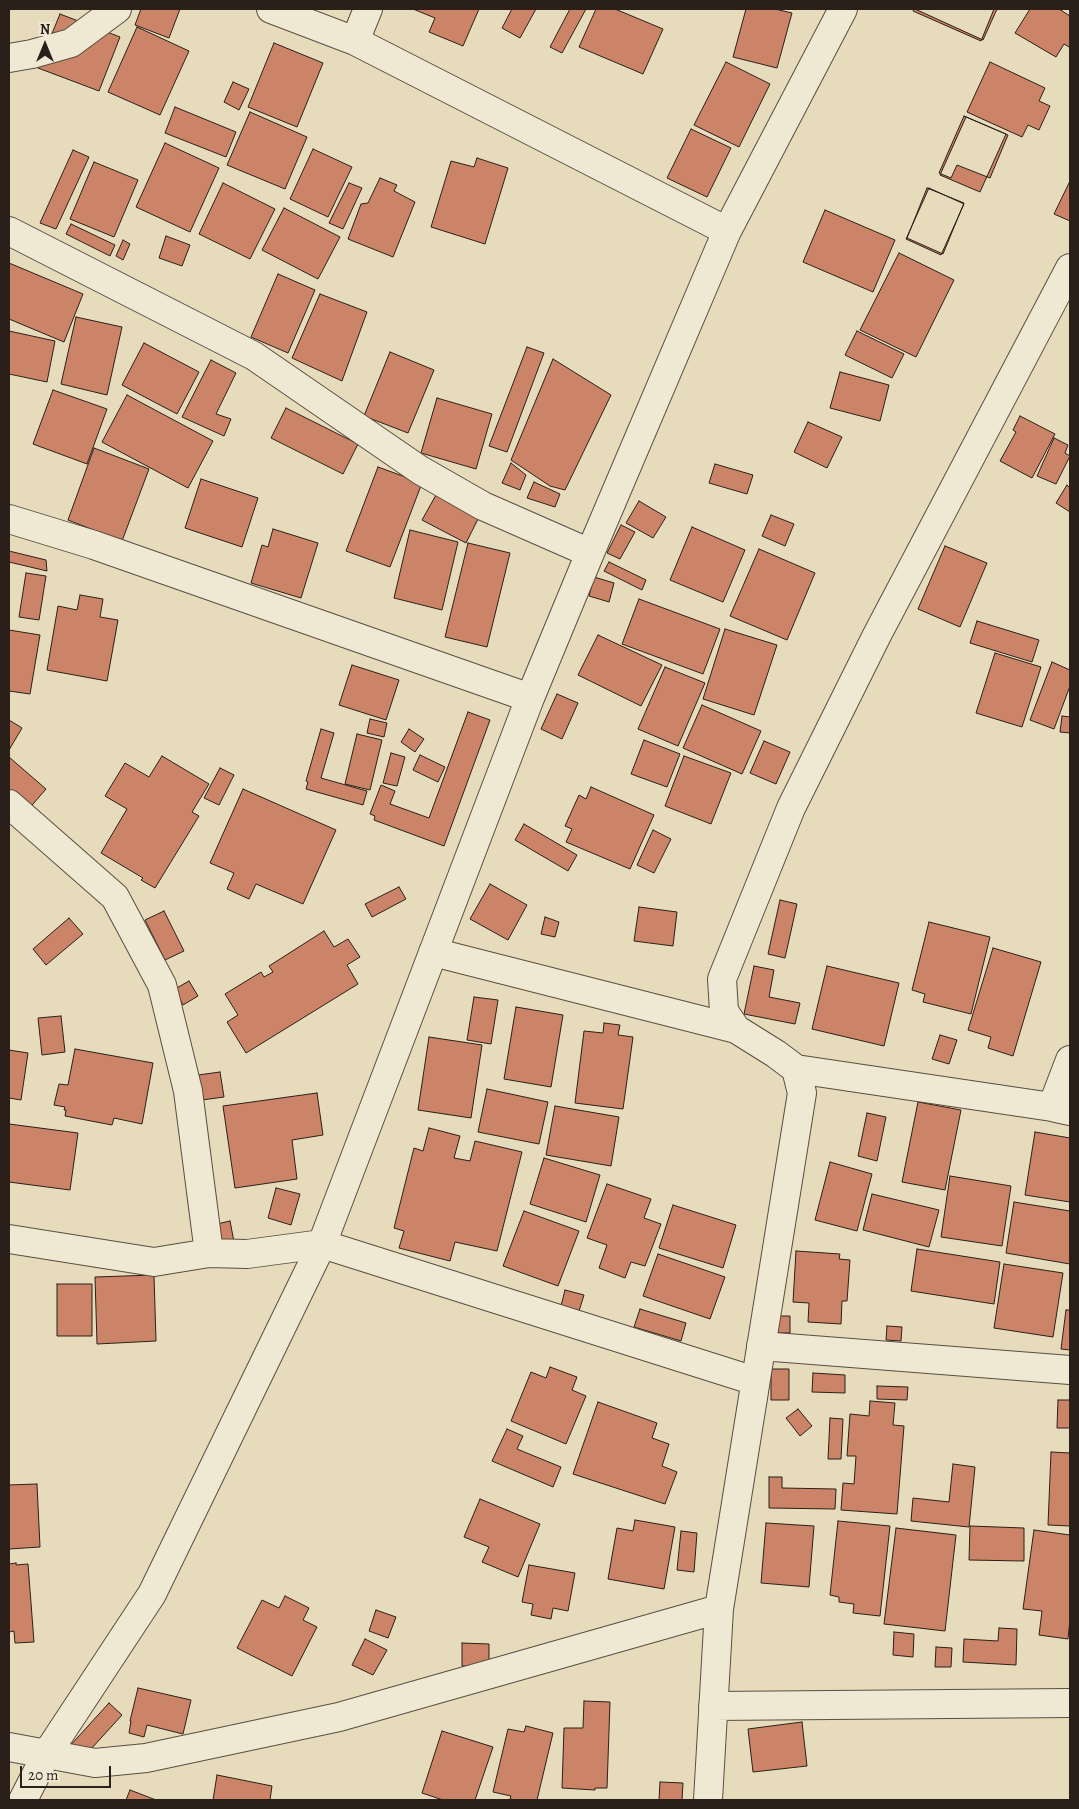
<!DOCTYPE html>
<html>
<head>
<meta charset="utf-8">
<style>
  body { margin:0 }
  #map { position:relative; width:1079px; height:1809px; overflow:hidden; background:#e6dcbc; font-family:Alegreya,serif }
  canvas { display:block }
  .frame { position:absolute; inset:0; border:10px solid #2b1f19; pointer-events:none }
  .north { position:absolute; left:20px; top:20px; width:50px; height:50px; -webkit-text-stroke:4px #efe8d3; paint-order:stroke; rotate:0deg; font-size:14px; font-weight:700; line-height:20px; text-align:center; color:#2b1f19 }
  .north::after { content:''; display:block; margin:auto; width:18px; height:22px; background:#2b1f19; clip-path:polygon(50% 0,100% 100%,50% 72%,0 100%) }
  .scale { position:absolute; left:20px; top:1766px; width:91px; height:22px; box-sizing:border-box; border:2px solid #2b1f19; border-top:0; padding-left:6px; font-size:15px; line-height:18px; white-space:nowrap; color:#2b1f19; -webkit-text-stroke:4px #efe8d3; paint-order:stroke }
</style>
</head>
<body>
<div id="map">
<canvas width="1079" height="1809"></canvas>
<div class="frame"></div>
<div class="north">N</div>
<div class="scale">20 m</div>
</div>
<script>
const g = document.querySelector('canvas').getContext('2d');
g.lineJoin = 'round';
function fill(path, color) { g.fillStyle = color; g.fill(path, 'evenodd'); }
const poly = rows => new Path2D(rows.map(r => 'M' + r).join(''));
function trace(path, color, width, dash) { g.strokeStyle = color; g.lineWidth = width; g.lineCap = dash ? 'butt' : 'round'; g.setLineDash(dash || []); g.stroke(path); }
const building = poly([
  [141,9,180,9,169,38,135,25,141,9],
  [413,9,479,9,463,46,429,32,435,18,413,9],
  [512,9,536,9,520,38,502,28,512,9],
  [570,9,586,9,562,53,550,47,570,9],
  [596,9,615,9,663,29,643,74,579,47,596,9],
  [746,9,775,9,792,13,777,68,733,57,746,9],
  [914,9,994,9,981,41,913,11,914,9],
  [915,9,997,9,983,40,915,9],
  [1030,9,1059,9,1070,16,1070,45,1069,47,1064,44,1056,57,1015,33,1030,9],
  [60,14,120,37,99,91,38,68,60,14],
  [137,27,189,51,160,115,108,92,137,27],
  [274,43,323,63,297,127,248,107,274,43],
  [726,62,770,84,739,147,694,125,726,62],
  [990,62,1045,88,1039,101,1050,106,1039,130,1028,125,1022,137,967,112,990,62],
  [233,82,249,89,239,110,224,102,233,82],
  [175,107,236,132,226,157,165,133,175,107],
  [250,112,307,137,285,189,227,165,250,112],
  [964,116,1008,135,990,178,957,165,951,178,939,173,964,116],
  [966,117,1006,134,980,192,940,175,966,117],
  [691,129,731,148,707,197,667,178,691,129],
  [165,143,219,168,190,232,136,207,165,143],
  [313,149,352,167,328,217,290,199,313,149],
  [73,150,89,157,56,229,40,223,73,150],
  [477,158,508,168,485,244,431,227,451,161,474,167,477,158],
  [94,162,138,180,114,237,70,219,94,162],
  [380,178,397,185,394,191,415,202,393,257,348,239,361,204,368,203,380,178],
  [1070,181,1070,221,1054,214,1070,181],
  [223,183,275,209,250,259,199,234,223,183],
  [349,183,362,188,343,229,329,223,349,183],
  [927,188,964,203,943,254,907,238,927,188],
  [929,188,964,204,941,255,906,239,929,188],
  [284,208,340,237,318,279,262,250,284,208],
  [825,210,895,240,873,292,803,262,825,210],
  [71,224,115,245,110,256,66,234,71,224],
  [166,236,190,245,182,266,159,258,166,236],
  [123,240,130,244,123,260,116,256,123,240],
  [899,253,954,280,916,357,860,330,899,253],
  [9,263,83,294,64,342,9,319,9,263],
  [278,274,315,290,288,353,251,337,278,274],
  [320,294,367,312,342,381,292,358,320,294],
  [76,317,122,327,107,395,61,384,76,317],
  [9,331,55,341,47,382,9,374,9,331],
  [857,331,904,354,892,378,845,355,857,331],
  [144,343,199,372,177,414,122,385,144,343],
  [527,347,544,353,507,452,489,446,527,347],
  [390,352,434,370,408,433,364,416,390,352],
  [553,359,611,395,565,490,550,486,511,460,553,359],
  [211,360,236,373,216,414,231,419,224,436,182,417,211,360],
  [840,372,889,385,880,421,830,408,840,372],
  [53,390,107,409,87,464,33,444,53,390],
  [127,395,213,441,188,488,102,442,127,395],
  [437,398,492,414,476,469,421,453,437,398],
  [286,408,358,444,343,474,271,438,286,408],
  [1020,416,1055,434,1032,478,1000,461,1016,432,1013,430,1020,416],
  [808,422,842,437,827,468,794,452,808,422],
  [1054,438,1068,445,1065,453,1070,456,1056,484,1037,476,1054,438],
  [94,448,149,469,122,541,68,520,94,448],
  [511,463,526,475,520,490,502,483,511,463],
  [715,464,753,475,747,494,709,483,715,464],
  [378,467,422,483,390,567,346,551,378,467],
  [201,479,258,498,242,547,185,528,201,479],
  [534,482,560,494,555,507,527,498,534,482],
  [1067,485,1070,488,1070,512,1056,503,1067,485],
  [436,495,479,517,466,543,422,520,436,495],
  [639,501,666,517,653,538,626,523,639,501],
  [771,515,794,524,785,546,762,536,771,515],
  [621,525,635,532,620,559,607,553,621,525],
  [692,527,745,550,723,602,670,580,692,527],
  [273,529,318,543,301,598,251,583,262,545,268,547,273,529],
  [410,530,458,542,442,610,394,598,410,530],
  [468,543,510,553,487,647,445,637,468,543],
  [945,546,987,563,960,627,918,609,945,546],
  [759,549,815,573,787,640,730,616,759,549],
  [9,551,46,560,47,571,9,562,9,551],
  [609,562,646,580,642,590,604,571,609,562],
  [26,573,46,576,39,620,19,617,26,573],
  [594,577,614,583,609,602,589,596,594,577],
  [80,595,103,599,100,617,118,620,107,681,47,670,58,606,77,610,80,595],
  [639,599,720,629,703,674,622,644,639,599],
  [977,621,1039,640,1032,662,970,643,977,621],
  [725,629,777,645,754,715,703,699,725,629],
  [9,630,40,635,30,694,9,691,9,630],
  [598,635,662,665,641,706,578,675,598,635],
  [995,653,1041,667,1022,727,976,713,995,653],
  [1052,662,1070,670,1070,686,1054,729,1030,720,1052,662],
  [352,665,399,680,386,720,339,705,352,665],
  [665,667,705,683,678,746,638,729,665,667],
  [557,694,578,703,562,739,541,729,557,694],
  [702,705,761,731,742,774,683,748,702,705],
  [468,712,490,720,444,846,374,820,375,816,370,814,381,785,395,791,390,804,429,818,468,712],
  [1062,716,1070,717,1070,733,1060,732,1062,716],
  [370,719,387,723,384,737,367,733,370,719],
  [9,720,22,728,9,750,9,720],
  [321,729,334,733,321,778,367,791,363,805,306,789,308,782,306,781,321,729],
  [409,729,424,739,415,752,401,742,409,729],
  [357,734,382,740,370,790,345,784,357,734],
  [644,740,680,754,667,787,631,774,644,740],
  [764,741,790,752,776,784,750,773,764,741],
  [391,753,405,757,397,786,383,783,391,753],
  [420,755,445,767,438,782,413,770,420,755],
  [162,756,209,784,192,812,199,816,155,888,141,880,143,878,101,853,127,809,105,796,125,763,149,777,162,756],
  [684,756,731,773,711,824,665,806,684,756],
  [9,757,46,789,27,811,9,795,9,757],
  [220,768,234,775,219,805,204,798,220,768],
  [591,787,654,815,630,869,566,842,572,829,565,826,579,795,586,799,591,787],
  [243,789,336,830,303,904,256,884,249,899,227,889,234,873,210,863,243,789],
  [524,824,577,855,568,871,515,840,524,824],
  [653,830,671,839,654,873,637,865,653,830],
  [490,884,527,905,508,940,470,919,490,884],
  [399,887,406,899,372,917,365,904,399,887],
  [780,900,797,904,785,958,768,954,780,900],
  [639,907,677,912,673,946,634,941,639,907],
  [164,911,184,951,165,960,145,920,164,911],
  [545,917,559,922,555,937,541,934,545,917],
  [69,918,83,934,46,965,33,949,69,918],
  [929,922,990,937,971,1014,923,1002,925,994,912,990,929,922],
  [324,931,334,947,348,939,360,957,347,965,358,984,246,1053,227,1022,238,1015,225,994,261,972,264,977,273,972,269,966,324,931],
  [993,948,1041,962,1013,1056,988,1048,991,1037,968,1030,993,948],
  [754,966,774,970,769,997,800,1003,795,1024,744,1014,754,966],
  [827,966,899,983,884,1046,812,1029,827,966],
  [189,981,198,996,183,1005,175,989,189,981],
  [474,997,498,1000,491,1044,467,1040,474,997],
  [516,1007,563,1015,551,1087,504,1079,516,1007],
  [61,1016,65,1052,42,1055,38,1018,61,1016],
  [604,1023,620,1025,618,1035,633,1037,623,1109,575,1103,584,1031,603,1033,604,1023],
  [940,1035,957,1040,949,1064,932,1059,940,1035],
  [429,1037,482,1045,471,1118,418,1110,429,1037],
  [75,1049,153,1063,142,1124,114,1118,112,1125,65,1116,66,1110,64,1110,65,1107,54,1105,59,1084,68,1085,75,1049],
  [9,1050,28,1053,21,1100,9,1098,9,1050],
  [220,1072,224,1097,202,1100,198,1075,220,1072],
  [487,1089,548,1102,539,1144,478,1132,487,1089],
  [317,1093,323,1135,292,1140,297,1179,235,1188,223,1106,317,1093],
  [918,1102,961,1110,945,1190,902,1182,918,1102],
  [555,1106,619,1117,611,1166,546,1155,555,1106],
  [867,1113,886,1117,877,1161,858,1156,867,1113],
  [9,1124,78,1133,70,1190,9,1182,9,1124],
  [429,1128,460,1136,454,1158,470,1161,475,1141,522,1152,497,1251,455,1242,450,1261,399,1248,404,1231,394,1228,414,1148,423,1151,429,1128],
  [1035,1132,1070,1138,1070,1202,1025,1195,1035,1132],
  [544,1158,600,1175,586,1222,530,1204,544,1158],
  [830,1162,872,1174,857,1231,815,1220,830,1162],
  [950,1176,1011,1186,1002,1246,941,1237,950,1176],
  [607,1184,651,1199,644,1218,661,1224,645,1266,631,1262,625,1278,599,1268,607,1245,587,1238,607,1184],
  [276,1188,300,1194,291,1225,268,1218,276,1188],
  [872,1194,939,1210,929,1247,863,1230,872,1194],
  [1014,1202,1070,1211,1070,1264,1006,1253,1014,1202],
  [673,1205,736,1225,723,1268,659,1248,673,1205],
  [524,1211,579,1231,558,1286,503,1266,524,1211],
  [230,1221,235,1247,222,1250,217,1224,230,1221],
  [917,1249,1000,1262,994,1304,911,1291,917,1249],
  [796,1251,840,1254,839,1259,850,1260,847,1301,842,1301,841,1324,808,1322,809,1303,793,1302,796,1251],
  [658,1254,725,1277,710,1319,643,1296,658,1254],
  [1004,1264,1063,1273,1053,1337,994,1328,1004,1264],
  [154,1275,156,1341,97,1344,95,1277,154,1275],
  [57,1284,92,1284,92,1336,57,1336,57,1284],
  [565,1290,584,1295,579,1311,561,1306,565,1290],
  [640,1309,686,1323,681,1341,634,1327,640,1309],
  [1066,1310,1070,1310,1070,1350,1061,1349,1066,1310],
  [778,1316,790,1316,790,1333,778,1333,778,1316],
  [887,1326,902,1327,901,1341,886,1340,887,1326],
  [550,1367,577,1377,572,1390,586,1396,566,1444,511,1421,531,1372,546,1378,550,1367],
  [771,1369,789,1369,789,1400,771,1400,771,1369],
  [813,1373,845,1375,845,1393,812,1392,813,1373],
  [877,1386,908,1387,907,1400,877,1399,877,1386],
  [1058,1400,1070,1400,1070,1428,1057,1428,1058,1400],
  [870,1401,895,1403,893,1425,904,1426,897,1514,841,1510,843,1483,854,1484,856,1456,847,1456,850,1414,869,1416,870,1401],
  [598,1402,657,1423,652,1438,669,1444,662,1466,677,1472,665,1504,573,1474,598,1402],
  [798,1409,812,1426,800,1436,786,1418,798,1409],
  [830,1418,843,1419,841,1459,828,1459,830,1418],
  [507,1429,523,1436,517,1449,561,1467,553,1487,492,1461,507,1429],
  [1051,1452,1070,1453,1070,1526,1048,1525,1051,1452],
  [953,1464,975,1467,969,1527,911,1521,913,1498,949,1502,953,1464],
  [769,1477,782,1477,782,1488,836,1489,835,1509,769,1508,769,1477],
  [37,1484,40,1547,9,1549,9,1485,37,1484],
  [480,1499,540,1524,518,1577,482,1562,489,1547,464,1537,480,1499],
  [635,1520,675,1527,664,1589,608,1579,617,1528,633,1531,635,1520],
  [838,1521,890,1526,880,1616,853,1613,854,1604,839,1602,839,1597,830,1595,838,1521],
  [766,1523,814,1526,809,1587,761,1583,766,1523],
  [970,1526,1024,1528,1024,1561,969,1560,970,1526],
  [896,1528,956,1535,945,1631,884,1624,896,1528],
  [1034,1530,1070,1535,1070,1619,1068,1639,1039,1635,1042,1611,1023,1609,1034,1530],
  [681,1531,697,1533,694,1572,677,1570,681,1531],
  [16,1563,16,1565,28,1564,34,1642,15,1643,14,1631,9,1632,9,1564,16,1563],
  [529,1565,575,1573,568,1611,553,1608,551,1619,531,1615,533,1604,522,1602,529,1565],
  [285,1596,309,1608,303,1620,317,1627,292,1676,237,1648,262,1600,279,1608,285,1596],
  [376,1610,396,1617,388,1638,369,1631,376,1610],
  [999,1628,1017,1629,1016,1665,963,1662,964,1639,998,1641,999,1628],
  [894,1632,914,1634,913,1657,893,1655,894,1632],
  [365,1639,387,1650,373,1675,352,1665,365,1639],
  [462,1643,489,1644,489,1667,462,1666,462,1643],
  [936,1647,952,1648,951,1667,935,1667,936,1647],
  [138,1688,191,1700,183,1734,147,1725,144,1737,129,1733,131,1721,130,1721,138,1688],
  [584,1701,610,1702,607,1788,595,1788,595,1790,562,1788,564,1728,583,1728,584,1701],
  [109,1703,122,1715,81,1760,68,1748,109,1703],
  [802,1722,807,1766,753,1772,748,1729,802,1722],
  [526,1726,553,1733,537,1800,515,1800,510,1799,511,1796,493,1792,508,1729,524,1732,526,1726],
  [442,1731,493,1747,475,1800,443,1800,422,1793,442,1731],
  [217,1775,272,1786,270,1800,213,1800,217,1775],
  [660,1782,683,1783,682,1800,659,1800,660,1782],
  [130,1790,156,1800,126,1800,130,1790]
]);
fill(building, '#cc8468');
trace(building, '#2b1f19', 1);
const minor = poly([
  [271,9,355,41,727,231],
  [355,41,368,9],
  [9,58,32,54,71,43,117,9],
  [9,231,254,356,420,470,483,506,590,553],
  [9,519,94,545,530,698],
  [9,804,115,897,162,985,188,1091,209,1253],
  [433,952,736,1029],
  [796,1069,1052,1107,1070,1111],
  [1052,1107,1070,1060],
  [9,1239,154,1262,209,1253,247,1254,322,1244,755,1381],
  [761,1346,1070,1370],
  [713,1706,1070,1703],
  [9,1747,95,1763,146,1758,339,1717,719,1609],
  [23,1800,46,1755,152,1594,322,1244,530,698,590,553,727,231,843,9],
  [708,1800,719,1609,802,1093,796,1069,776,1054,736,1029,724,1011,722,979,791,808,877,635,1070,268]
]);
trace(minor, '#5a4e42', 30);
trace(minor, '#efe8d3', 28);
</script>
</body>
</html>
